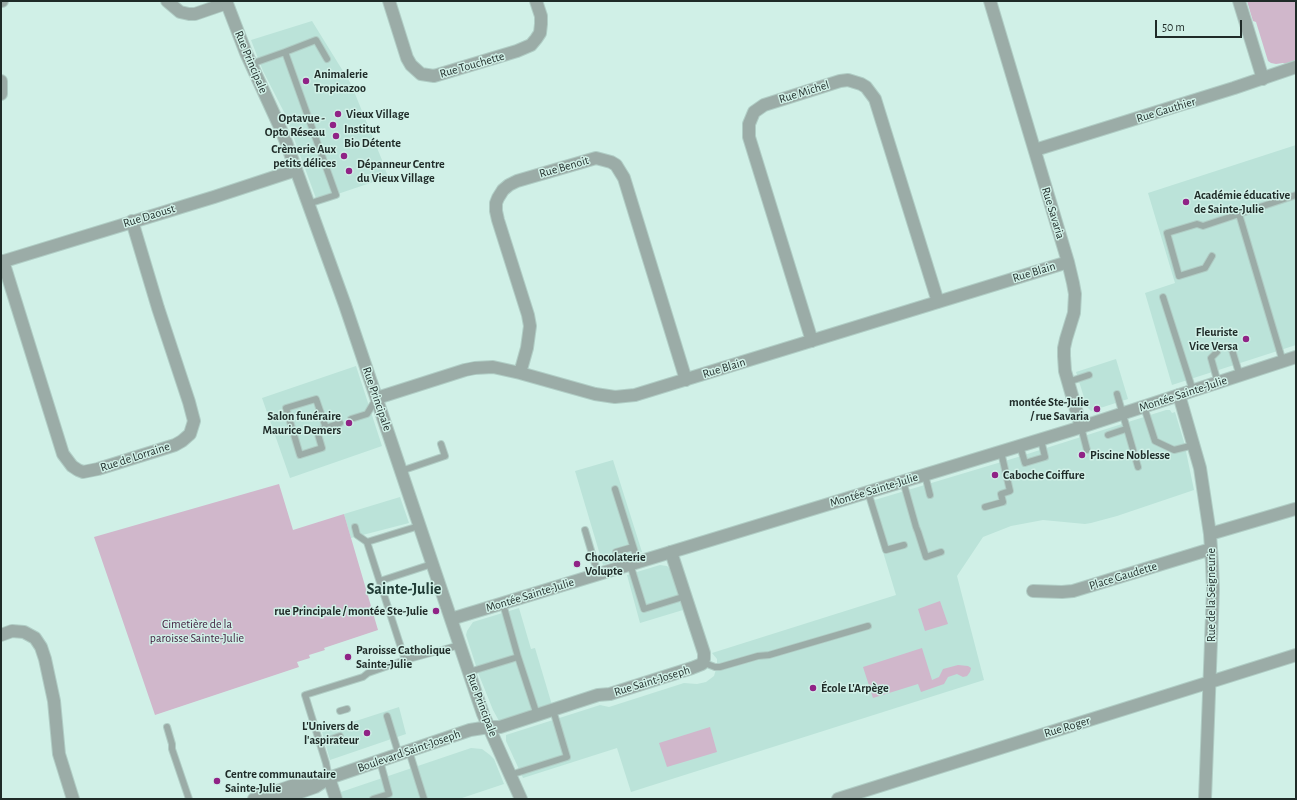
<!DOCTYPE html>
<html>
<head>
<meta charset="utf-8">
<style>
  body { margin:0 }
  #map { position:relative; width:1297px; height:800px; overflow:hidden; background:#d0f0e7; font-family:"Alegreya Sans",sans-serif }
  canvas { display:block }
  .frame { position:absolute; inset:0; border:2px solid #1f2b28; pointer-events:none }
  .scale { position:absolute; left:1155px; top:20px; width:87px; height:18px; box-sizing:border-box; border:2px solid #1f2b28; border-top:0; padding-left:5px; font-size:12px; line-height:14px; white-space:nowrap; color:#1f2b28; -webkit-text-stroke:3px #d0f0e7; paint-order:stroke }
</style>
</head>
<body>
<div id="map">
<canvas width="1297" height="800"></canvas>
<div class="frame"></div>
<div class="scale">50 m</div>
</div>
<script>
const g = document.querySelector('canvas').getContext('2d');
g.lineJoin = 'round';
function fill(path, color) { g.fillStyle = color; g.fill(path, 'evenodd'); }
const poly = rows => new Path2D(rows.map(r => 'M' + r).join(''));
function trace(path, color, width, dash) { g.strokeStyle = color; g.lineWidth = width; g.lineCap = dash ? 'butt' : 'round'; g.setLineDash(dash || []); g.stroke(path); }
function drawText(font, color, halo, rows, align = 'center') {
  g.font = font + ' "Alegreya Sans",sans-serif'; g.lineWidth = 3; g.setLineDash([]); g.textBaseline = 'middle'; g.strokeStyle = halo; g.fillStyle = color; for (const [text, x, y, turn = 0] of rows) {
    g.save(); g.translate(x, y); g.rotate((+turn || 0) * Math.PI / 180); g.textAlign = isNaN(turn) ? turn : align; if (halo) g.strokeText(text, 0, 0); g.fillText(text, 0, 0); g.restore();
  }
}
fill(poly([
  [312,21,351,84,382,160,388,177,317,201,285,114,263,71,251,40],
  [1296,145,1296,345,1172,385,1145,293,1175,283,1148,193],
  [1116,359,1128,399,1091,411,1087,407,1076,372],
  [356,366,382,446,290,478,262,398],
  [1166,410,1170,410,1172,413,1175,412,1184,442,1194,490,1117,516,1091,523,1085,524,1043,520,1011,526,983,537,957,576,984,680,631,792,617,748,523,778,506,741,506,735,597,706,600,705,609,707,684,683,697,684,706,682,714,676,717,666,717,659,712,653,896,595,868,502,1018,457],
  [613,460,642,552,603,565,575,471],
  [400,497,409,523,351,538,344,514],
  [660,565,667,566,670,569,683,610,640,623,627,575],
  [519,608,531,649,535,648,552,705,499,721,493,710,479,675,466,635,467,631,473,622],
  [399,707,406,734,330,760,322,732],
  [471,748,482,749,490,755,494,759,504,784,459,799,343,799,341,792]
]), '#bbe3d9');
fill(poly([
  [1247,1,1296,1,1296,60,1286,64,1283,63,1276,64,1271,63,1268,61,1256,22,1253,21],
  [279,484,293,530,344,514,378,630,324,648,325,650,309,655,310,658,297,662,299,667,155,715,94,537],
  [940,601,948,624,925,631,918,609],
  [922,648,932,680,939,677,943,669,958,665,968,666,971,668,970,672,967,676,963,677,957,674,948,677,944,684,921,692,918,684,873,698,863,667],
  [710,727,717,752,667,767,659,743]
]), '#d0b7cb');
const service = poly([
  [285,52,316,40,327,59],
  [251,64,285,52,336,195,308,204],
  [1212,256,1205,268,1179,276,1167,233,1197,224,1203,226,1239,214],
  [1163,297,1193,391],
  [1232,350,1240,376],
  [1217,352,1211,358,1218,383],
  [1283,362,1239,214,1296,195],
  [1068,382,1089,375],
  [1117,394,1138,467],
  [1144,407,1155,441,1174,450,1194,445],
  [351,419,367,414,376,399],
  [1081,427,1087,450],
  [326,428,316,399,286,408,300,455,322,448,317,431,340,423],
  [1108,435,1126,429],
  [1020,446,1025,463,1045,457,1041,440],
  [401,471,445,456,441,444],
  [925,475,930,495],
  [903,481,916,527,918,532,926,557,941,552],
  [615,489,638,562],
  [868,492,886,550,904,545],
  [985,507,1003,502,1001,494,1010,491,1001,452],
  [355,527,357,535,367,542],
  [585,530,598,574],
  [616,552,633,547],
  [630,564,644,609,686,596],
  [380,581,432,564],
  [503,604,518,657,537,715],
  [405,660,367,542,419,526],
  [702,662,715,667,720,667,758,656,769,655,868,626],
  [469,672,518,657],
  [340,711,347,709],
  [387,716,399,755],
  [167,727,172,744,172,749,189,799],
  [320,743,340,736],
  [409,751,424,799],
  [510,775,567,757,553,710],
  [329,778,326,763,305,695,363,677,368,673,405,660,460,645],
  [373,799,389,794,380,761]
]);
const minor = poly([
  [1,1,2,1],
  [167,1,180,12,189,14,195,14,227,3],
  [389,1,407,58,411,65,421,74,434,76,517,51,531,45,536,39,540,33,541,24,541,16,536,1],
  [990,1,1068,262,1073,283,1075,294,1074,313,1066,339,1064,348,1064,356,1065,371,1081,427],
  [1239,1,1263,79],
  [1,81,1,94],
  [1035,150,1234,88,1296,67],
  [3,261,63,454,72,466,78,470,83,472,98,469,175,445,182,441,190,434,194,421,189,402,158,308,132,221],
  [1,262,214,197,296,170],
  [812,341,749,137,749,124,754,112,764,105,840,81,848,80,861,84,866,87,875,99,938,302],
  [520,373,527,348,530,326,528,315,498,220,496,211,496,203,498,198,503,190,509,185,517,181,596,158,611,162,616,165,624,178,686,380],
  [1179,395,1200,468,1210,534,1212,563,1213,589,1205,799],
  [377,398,465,370,475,368,493,367,520,373,595,394,615,397,635,395,1068,262],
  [1210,534,1295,509],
  [1033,591,1062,592,1073,591,1211,549],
  [1,635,12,631,24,632,35,638,41,647,45,659,54,701,59,754,73,799],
  [489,727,500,727,598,695,610,694,692,668,702,664,704,659,704,653,671,552],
  [329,778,336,799],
  [838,799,1296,655]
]);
const tertiary = poly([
  [226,1,246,53,279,125,286,142,345,305,483,714,521,799],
  [451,619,1072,430,1296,357],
  [254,799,312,779,328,778],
  [281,799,315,787,329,778,470,730,489,727]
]);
trace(service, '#b0cdc5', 8);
trace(minor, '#b0cdc5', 14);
trace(tertiary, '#b0cdc5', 14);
trace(service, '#9baca7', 6);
trace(minor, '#9baca7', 12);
trace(tertiary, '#9baca7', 12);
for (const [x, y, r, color] of [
  [306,81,4,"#902386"],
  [338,114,4,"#902386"],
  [333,125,4,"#902386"],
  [336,136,4,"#902386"],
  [344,156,4,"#902386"],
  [349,171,4,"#902386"],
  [1186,202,4,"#902386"],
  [1246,339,4,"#902386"],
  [1097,409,4,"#902386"],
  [349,423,4,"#902386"],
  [1082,455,4,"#902386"],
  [995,475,4,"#902386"],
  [577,564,4,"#902386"],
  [436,611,4,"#902386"],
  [348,657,4,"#902386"],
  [813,688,4,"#902386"],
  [367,733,4,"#902386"],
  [217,781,4,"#902386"]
]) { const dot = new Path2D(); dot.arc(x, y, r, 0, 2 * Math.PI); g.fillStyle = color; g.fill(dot); trace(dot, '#d0f0e7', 1.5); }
drawText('12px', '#1f2b28', '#d0f0e7', [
  ["Rue Principale",251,62,67],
  ["Rue Touchette",472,65,-16],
  ["Rue Michel",804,92,-17],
  ["Rue Gauthier",1166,110,-17],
  ["Rue Benoit",564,167,-16],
  ["Rue Savaria",1053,213,73],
  ["Rue Daoust",149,216,-17],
  ["Rue Blain",1034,272,-17],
  ["Rue Blain",724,368,-17],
  ["Montée Sainte-Julie",1183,394,-18],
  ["Rue Principale",377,399,71],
  ["Rue de Lorraine",135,457,-18],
  ["Montée Sainte-Julie",874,490,-17],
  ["Place Gaudette",1123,576,-17],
  ["Montée Sainte-Julie",530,595,-17],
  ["Rue de la Seigneurie",1211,595,-90],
  ["Rue Saint-Joseph",652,681,-17],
  ["Rue Principale",482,705,69],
  ["Rue Roger",1067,727,-17],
  ["Boulevard Saint-Joseph",409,751,-19]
]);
drawText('bold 12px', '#1f2b28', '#d0f0e7', [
  ["Animalerie",314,74],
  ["Tropicazoo",314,88],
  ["Vieux Village",346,114],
  ["Optavue -",325,118,"right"],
  ["Opto Réseau",325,132,"right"],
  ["Institut",344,129],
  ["Bio Détente",344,143],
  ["Crèmerie Aux",336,149,"right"],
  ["petits délices",336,163,"right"],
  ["Dépanneur Centre",357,164],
  ["du Vieux Village",357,178],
  ["Académie éducative",1194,195],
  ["de Sainte-Julie",1194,209],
  ["Fleuriste",1238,332,"right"],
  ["Vice Versa",1238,346,"right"],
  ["montée Ste-Julie",1089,402,"right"],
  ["/ rue Savaria",1089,416,"right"],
  ["Salon funéraire",341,416,"right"],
  ["Maurice Demers",341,430,"right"],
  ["Piscine Noblesse",1090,455],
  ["Caboche Coiffure",1003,475],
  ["Chocolaterie",585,557],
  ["Volupte",585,571],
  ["rue Principale / montée Ste-Julie",428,611,"right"],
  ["Paroisse Catholique",356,650],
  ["Sainte-Julie",356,664],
  ["École L'Arpège",821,688],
  ["L'Univers de",359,726,"right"],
  ["l'aspirateur",359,740,"right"],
  ["Centre communautaire",225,774],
  ["Sainte-Julie",225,788]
], 'left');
drawText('12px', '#3f1b3b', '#d0f0e7', [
  ["Cimetière de la",197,624],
  ["paroisse Sainte-Julie",197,638]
]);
drawText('bold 16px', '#223d37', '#d0f0e7', [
  ["Sainte-Julie",404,589]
]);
</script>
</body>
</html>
